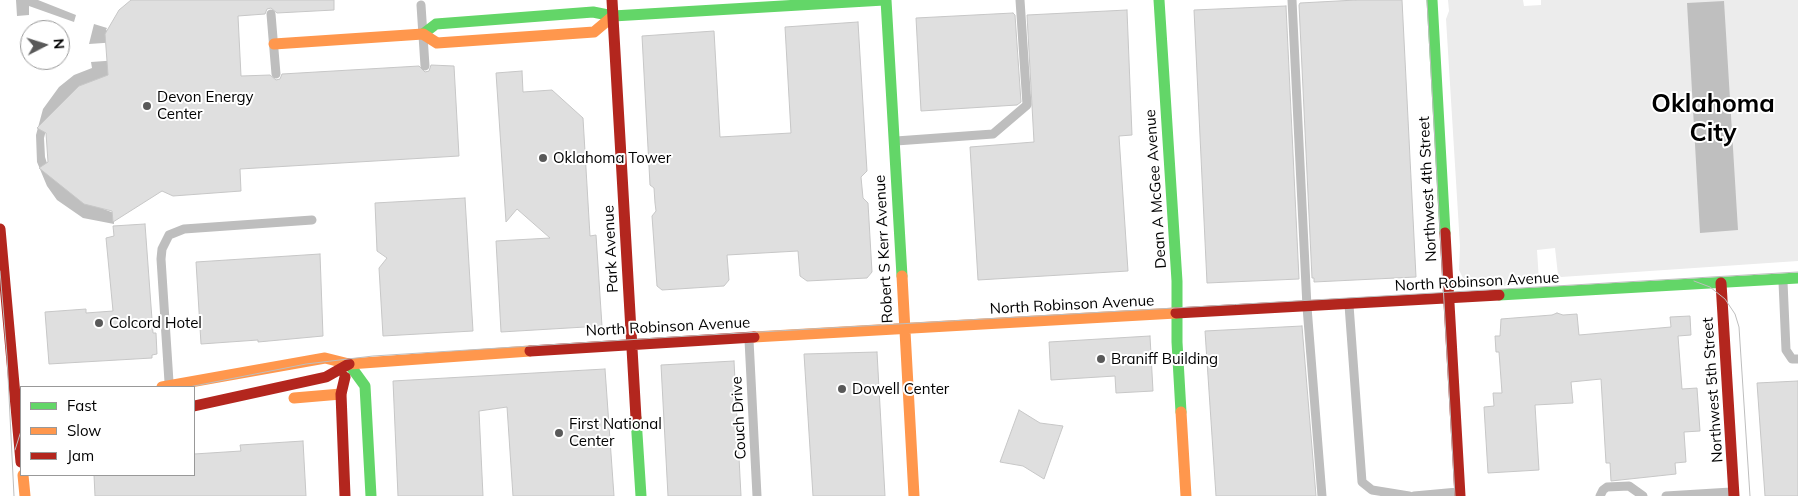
<!DOCTYPE html>
<html>
<head>
<meta charset="utf-8">
<style>
  body { margin:0 }
  #map { position:relative; width:1798px; height:496px; overflow:hidden; background:#fff; font-family:Mulish,sans-serif }
  canvas { display:block }
  .legend { position:absolute; left:20px; top:386px; width:175px; height:90px; box-sizing:border-box; background:#fff; border:1px solid #999; margin:0; padding:6px 9px; list-style:none; font-size:15px; color:#000 }
  .legend li { display:flex; align-items:center; gap:10px; height:25px }
  .legend b { width:25px; border:1px solid #999 }
  .north { position:absolute; left:20px; top:20px; width:50px; height:50px; box-sizing:border-box; background:#fff; border:1px solid #999; border-radius:50%; rotate:85deg; font-size:14px; font-weight:700; line-height:20px; text-align:center; color:#000 }
  .north::after { content:''; display:block; margin:auto; width:18px; height:22px; background:#595959; clip-path:polygon(50% 0,100% 100%,50% 72%,0 100%) }
</style>
</head>
<body>
<div id="map">
<canvas width="1798" height="496"></canvas>
<ul class="legend">
<li><b style="height:6px;background:#63d668"></b>Fast</li>
<li><b style="height:6px;background:#ff974d"></b>Slow</li>
<li><b style="height:6px;background:#b3261e"></b>Jam</li>
</ul>
<div class="north">N</div>
</div>
<script>
const g = document.querySelector('canvas').getContext('2d');
g.lineJoin = 'round';
function fill(path, color) { g.fillStyle = color; g.fill(path, 'evenodd'); }
const poly = rows => new Path2D(rows.map(r => 'M' + r).join(''));
function trace(path, color, width, dash) { g.strokeStyle = color; g.lineWidth = width; g.lineCap = dash ? 'butt' : 'round'; g.setLineDash(dash || []); g.stroke(path); }
function drawText(font, color, halo, rows, align = 'center') {
  g.font = font + ' Mulish,sans-serif'; g.lineWidth = 4; g.setLineDash([]); g.textBaseline = 'middle'; g.strokeStyle = halo; g.fillStyle = color; for (const [text, x, y, turn = 0] of rows) {
    g.save(); g.translate(x, y); g.rotate((+turn || 0) * Math.PI / 180); g.textAlign = isNaN(turn) ? turn : align; if (halo) g.strokeText(text, 0, 0); g.fillText(text, 0, 0); g.restore();
  }
}
fill(poly([
  [1448,0,1523,0,1524,6,1541,5,1541,0,1798,0,1798,261,1561,277,1558,275,1555,248,1537,250,1539,281,1488,288,1482,282,1472,282,1464,280,1459,270,1460,246,1446,19,1449,11]
]), '#ececec');
fill(poly([
  [16,0,38,0,76,15,74,22,29,6,29,15,17,16],
  [1724,1,1738,230,1700,233,1687,3],
  [94,24,107,28,106,30,119,37,118,42,89,44],
  [119,60,122,68,49,118,44,138,45,157,50,173,85,202,114,213,114,224,83,218,57,200,47,186,37,162,36,135,43,109,59,87,74,75,92,68,91,62]
]), '#bfbfbf');
const building = poly([
  [131,0,334,0,334,10,277,13,271,8,267,9,265,14,238,16,241,76,270,75,276,80,280,79,282,74,419,66,425,72,429,71,431,65,454,66,459,156,240,169,241,191,173,196,162,191,113,222,112,211,84,204,39,168,48,162,46,133,37,128,79,86,108,75,105,34,119,10,131,0],
  [1356,0,1402,0,1416,277,1314,282,1314,278,1312,278,1299,5,1300,3,1356,0],
  [1286,6,1299,279,1207,283,1194,10,1286,6],
  [1127,10,1132,135,1119,136,1128,271,978,280,970,147,1034,142,1027,15,1127,10],
  [1013,13,1015,15,1021,102,1017,105,921,111,916,18,1013,13],
  [858,22,867,171,861,177,863,198,868,203,872,272,867,278,807,281,800,276,798,251,727,255,729,280,724,286,662,290,657,286,652,216,656,211,655,203,654,188,650,185,642,36,714,31,720,137,791,133,785,27,858,22],
  [522,71,523,92,552,90,583,118,590,236,596,235,602,326,501,332,496,241,550,238,517,209,506,222,496,73,522,71],
  [465,198,473,331,383,336,379,268,387,258,377,251,375,203,465,198],
  [145,224,153,333,156,333,157,354,152,355,152,358,49,364,45,312,86,309,86,313,113,311,106,238,114,236,113,226,145,224],
  [320,254,323,336,258,342,258,340,201,344,196,262,320,254],
  [1557,313,1563,315,1577,314,1579,335,1671,327,1670,317,1690,316,1691,335,1678,336,1682,389,1697,388,1700,431,1684,432,1686,462,1675,463,1676,474,1611,481,1610,463,1606,463,1601,379,1571,382,1573,403,1535,405,1539,470,1488,473,1484,407,1494,406,1493,393,1502,393,1499,352,1496,352,1495,336,1500,336,1501,319,1552,315,1557,313],
  [1302,326,1316,496,1216,496,1205,331,1302,326],
  [1150,336,1153,391,1116,393,1115,376,1051,380,1049,342,1150,336],
  [877,352,885,496,813,496,804,354,877,352],
  [734,361,741,496,668,496,661,365,734,361],
  [605,369,614,496,513,496,507,407,479,411,483,496,398,496,393,381,605,369],
  [1798,381,1798,496,1765,496,1757,383,1798,381],
  [1019,410,1040,423,1063,426,1044,479,1023,466,1000,462,1019,410],
  [303,441,306,496,95,496,94,475,194,475,194,454,241,451,240,445,303,441]
]);
fill(building, '#dfdfdf');
trace(building, '#c7c7c7', 1);
trace(poly([
  [1292,0,1307,307,1322,496],
  [421,5,425,66],
  [271,14,276,74],
  [896,141,993,134,1027,105,1020,0],
  [1783,282,1786,350,1792,359,1798,359],
  [1349,305,1362,482,1372,490,1409,496],
  [749,340,757,496],
  [169,382,161,259,162,249,169,235,184,229,312,220],
  [1414,496,1458,492],
  [1600,496,1603,490,1607,487,1629,486,1643,496],
  [1666,496,1731,492]
]), '#bebebe', 9);
trace(poly([
  [886,0,902,276],
  [1159,0,1177,281,1177,342,1181,412],
  [1432,0,1445,233],
  [423,34,436,24,593,12,613,16,884,0],
  [1499,295,1798,278],
  [349,364,365,386,371,496],
  [636,418,641,496]
]), '#63d668', 11);
trace(poly([
  [274,44,423,34,437,43,594,32,613,16],
  [902,276,914,496],
  [754,337,1176,313],
  [162,387,325,358,349,364,530,351],
  [294,398,341,394],
  [1181,412,1186,496],
  [23,475,25,496]
]), '#ff974d', 11);
trace(poly([
  [612,0,636,418],
  [0,229,21,462],
  [1445,233,1460,496],
  [1721,283,1734,496],
  [1176,313,1499,295],
  [530,351,754,337],
  [345,377,341,394,345,496],
  [194,406,326,377,349,364]
]), '#b3261e', 11);
trace(poly([
  [1427,0,1455,496],
  [0,271,7,356,14,496],
  [1694,281,1710,287,1725,299,1735,314,1739,327,1750,496],
  [189,387,306,364,373,356,673,337,1798,272],
  [15,450,21,431]
]), '#bebebe', 1);
for (const [x, y, r, color] of [
  [147,106,5,"#595959"],
  [543,158,5,"#595959"],
  [99,323,5,"#595959"],
  [1101,359,5,"#595959"],
  [842,389,5,"#595959"],
  [559,433,5,"#595959"]
]) { const dot = new Path2D(); dot.arc(x, y, r, 0, 2 * Math.PI); g.fillStyle = color; g.fill(dot); trace(dot, '#fff', 2); }
drawText('15px', '#000', '#fff', [
  ["Devon Energy",157,97],
  ["Center",157,114],
  ["Oklahoma Tower",553,158],
  ["Colcord Hotel",109,323],
  ["Braniff Building",1111,359],
  ["Dowell Center",852,389],
  ["First National",569,424],
  ["Center",569,441]
], 'left');
drawText('15px', '#000', '#fff', [
  ["Dean A McGee Avenue",1156,189,-94],
  ["Northwest 4th Street",1428,189,-93],
  ["Park Avenue",611,249,-93],
  ["Robert S Kerr Avenue",884,249,-93],
  ["North Robinson Avenue",1477,282,-3],
  ["North Robinson Avenue",1072,305,-3],
  ["North Robinson Avenue",668,327,-3],
  ["Northwest 5th Street",1713,390,-94],
  ["Couch Drive",739,418,-93]
]);
drawText('bold 25px', '#000', '#fff', [
  ["Oklahoma",1713,104],
  ["City",1713,133]
]);
</script>
</body>
</html>
